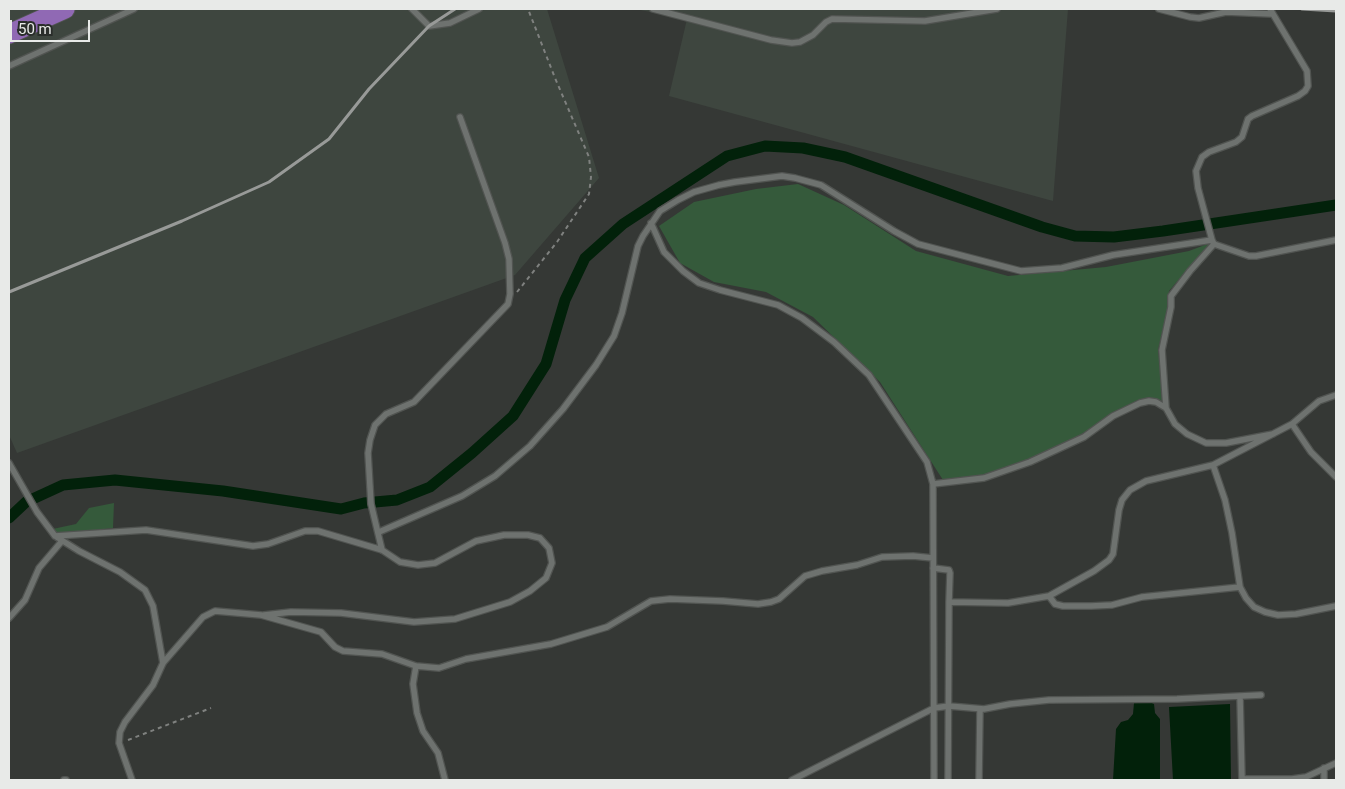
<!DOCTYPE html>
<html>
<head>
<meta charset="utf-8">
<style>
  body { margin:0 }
  #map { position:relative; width:1345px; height:789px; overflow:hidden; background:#353835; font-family:Roboto,sans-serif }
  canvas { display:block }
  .frame { position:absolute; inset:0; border:10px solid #e8eae8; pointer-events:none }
  .scale { position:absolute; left:10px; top:20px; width:80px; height:22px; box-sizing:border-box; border:2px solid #e8eae8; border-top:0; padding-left:6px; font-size:15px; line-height:18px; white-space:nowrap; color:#e8eae8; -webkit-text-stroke:4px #2a2e2b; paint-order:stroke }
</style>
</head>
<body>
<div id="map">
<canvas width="1345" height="789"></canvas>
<div class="frame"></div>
<div class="scale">50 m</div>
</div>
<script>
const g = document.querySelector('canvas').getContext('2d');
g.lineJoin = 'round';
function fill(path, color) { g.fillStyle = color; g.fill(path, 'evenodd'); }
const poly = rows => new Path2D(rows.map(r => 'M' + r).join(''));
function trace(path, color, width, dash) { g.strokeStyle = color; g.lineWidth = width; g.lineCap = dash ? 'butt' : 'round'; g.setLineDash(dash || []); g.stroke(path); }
fill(poly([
  [9,9,547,9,599,178,515,275,17,453,9,435],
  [635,9,1068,9,1053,201,669,96,687,19]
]), '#3e463f');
fill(poly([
  [798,184,844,205,916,251,1008,276,1106,267,1189,251,1210,243,1169,291,1168,307,1158,350,1164,401,1147,398,1136,401,1080,435,1028,460,983,476,943,480,880,382,813,317,766,292,714,282,680,263,659,226,694,202,756,189],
  [114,503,113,528,52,535,48,530,76,524,89,508]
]), '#355a3b');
fill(poly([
  [1147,701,1154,704,1155,713,1160,719,1160,780,1113,780,1116,729,1121,722,1128,720,1133,714,1134,703],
  [1230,704,1231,780,1173,780,1169,707]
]), '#02210a');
trace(poly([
  [9,518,26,502,63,485,115,480,223,491,341,509,364,503,397,500,430,487,472,453,513,416,546,364,565,300,585,258,623,224,727,156,765,146,803,148,845,157,1042,227,1075,236,1114,237,1163,231,1336,205]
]), '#02210a', 11);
const service = poly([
  [412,9,429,26,450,23,479,9],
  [653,9,771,40,792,43,800,42,813,35,826,22,832,19,925,21,997,9],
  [1159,9,1190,17,1199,18,1226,12,1272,14],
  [1270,9,1307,71,1308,86,1305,91,1298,96,1252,116,1248,119,1242,137,1236,142,1209,152,1202,157,1196,171,1198,188,1212,240,1214,244,1249,256,1256,256,1336,240],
  [9,66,134,9],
  [651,223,664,252,683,271,699,283,720,290,778,305,802,318,834,342,869,375,927,462,933,484,934,780],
  [1336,395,1319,401,1292,424,1213,465,1225,500,1232,533,1240,587,1246,598,1254,607,1265,612,1278,615,1296,614,1336,606],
  [1166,408,1162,350,1171,307,1171,296,1190,271,1214,244],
  [1292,424,1311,452,1336,477],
  [9,463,37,512,55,536,79,551,120,572,145,590,153,606,163,663],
  [933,484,984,478,1030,462,1084,437,1113,416,1140,403,1149,401,1156,402,1166,408,1175,424,1187,434,1206,443,1226,443,1273,434],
  [379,532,462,496,495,476,530,446,563,409,596,365,614,336,622,313,638,246,643,236,660,211,678,200,694,192,719,185,735,182,782,176,795,178,821,185,894,231,918,244,1021,271,1062,268,1113,255,1212,240],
  [55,536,146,530,253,546,268,544,305,531,318,531,382,550,400,562,418,565,435,563,476,541,504,535,528,535,540,538,549,548,552,563,546,578,530,591,510,602,455,619,414,622,341,613,291,612,264,615],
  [382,550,371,504,368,453,370,440,375,425,386,414,414,402,508,304,510,294,509,259,505,243,460,117],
  [933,568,949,570,950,573,949,602,1008,603,1049,596,1094,571,1109,560,1113,554,1119,510,1122,500,1130,490,1146,481,1213,465],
  [1049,596,1055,604,1063,606,1091,606,1112,605,1142,597,1240,587],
  [9,618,25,600,39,568,62,541],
  [416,666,413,684,417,713,423,731,438,753,445,780],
  [1240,696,1242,780],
  [1324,768,1324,780],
  [1242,779,1292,779,1306,777,1336,763],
  [64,780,66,780],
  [132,780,119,743,120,732,125,722,153,685,163,663,203,617,215,611,261,615,321,632,335,647,343,651,382,654,416,666,439,668,466,659,551,644,607,627,651,601,670,599,723,601,758,604,771,602,779,599,805,576,822,571,857,565,882,557,913,556,933,558],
  [792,780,934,708,949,706,984,709,1010,704,1049,700,1177,699,1261,695],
  [948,780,949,602],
  [979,780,980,709]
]);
const trunk = poly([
  [9,34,65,9]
]);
trace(service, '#515451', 8);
trace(trunk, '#515451', 21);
trace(poly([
  [517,292,557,242,589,194,591,177,589,157,555,78,528,9],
  [128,740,211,708]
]), '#7f817f', 2, [4, 4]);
trace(service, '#6e726f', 5.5);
trace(trunk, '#9069b4', 19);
trace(poly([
  [1302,9,1336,11],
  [9,292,182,221,269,182,329,139,369,89,429,26,455,9]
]), '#989a98', 3);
</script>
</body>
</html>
